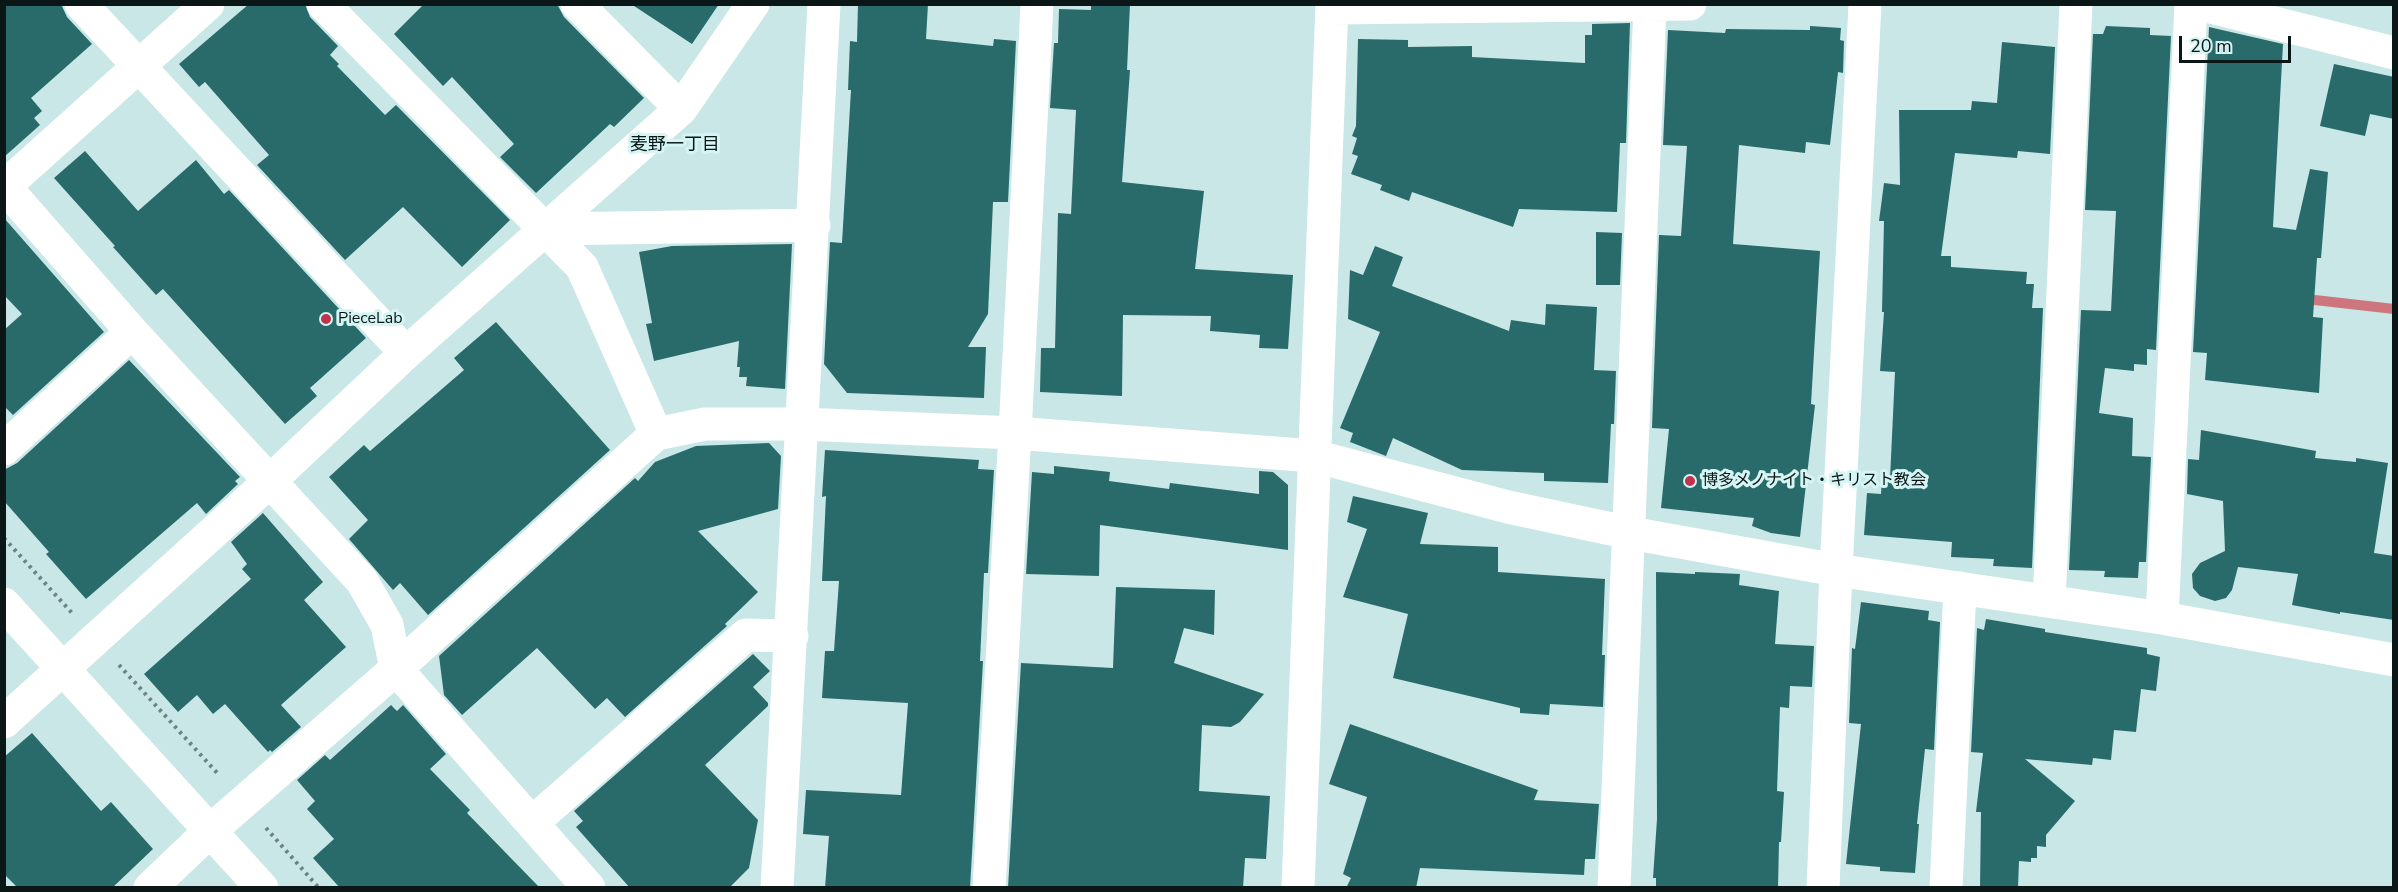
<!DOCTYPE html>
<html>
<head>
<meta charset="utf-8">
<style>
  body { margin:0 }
  #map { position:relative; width:2398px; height:892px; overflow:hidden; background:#c8e7e6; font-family:"Nunito Sans",sans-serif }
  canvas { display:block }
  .frame { position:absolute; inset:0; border:6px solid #0b1616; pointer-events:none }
  .scale { position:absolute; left:2179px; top:36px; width:112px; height:27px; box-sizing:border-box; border:3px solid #0b1616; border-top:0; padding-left:8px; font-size:18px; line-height:21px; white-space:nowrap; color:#0b1616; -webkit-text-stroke:4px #d5f5f4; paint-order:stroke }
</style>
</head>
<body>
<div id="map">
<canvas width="2398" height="892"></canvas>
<div class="frame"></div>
<div class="scale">20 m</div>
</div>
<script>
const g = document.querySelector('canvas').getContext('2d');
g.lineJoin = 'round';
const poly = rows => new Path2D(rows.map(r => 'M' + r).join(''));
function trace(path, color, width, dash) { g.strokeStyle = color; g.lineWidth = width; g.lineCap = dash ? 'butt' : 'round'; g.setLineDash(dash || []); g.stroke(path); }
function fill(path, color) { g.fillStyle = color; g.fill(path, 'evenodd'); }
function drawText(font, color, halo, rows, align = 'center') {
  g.font = font + ' "Nunito Sans","Noto Sans JP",sans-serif'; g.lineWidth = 6; g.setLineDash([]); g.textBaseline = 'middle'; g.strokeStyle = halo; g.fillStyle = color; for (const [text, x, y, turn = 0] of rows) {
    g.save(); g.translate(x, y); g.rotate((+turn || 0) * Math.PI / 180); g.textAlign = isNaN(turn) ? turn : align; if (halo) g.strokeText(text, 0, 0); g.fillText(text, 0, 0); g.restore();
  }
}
trace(poly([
  [2306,299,2394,309]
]), '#ce767e', 10);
fill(poly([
  [4,4,61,4,67,17,92,44,31,98,42,111,34,118,40,125,4,157],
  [249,4,305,4,310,17,338,46,330,55,339,64,337,66,385,115,396,105,510,220,462,267,403,207,345,260,257,165,269,155,205,82,199,87,179,64],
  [424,4,557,4,564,17,644,98,614,127,610,124,536,193,500,157,514,144,452,77,443,86,394,34],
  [631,4,719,4,692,44],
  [858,4,928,4,926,39,993,46,994,39,1016,41,1008,202,993,202,988,314,968,347,986,347,984,398,847,393,824,364,830,242,842,243,851,90,848,90,850,41,857,42],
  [1091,4,1130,4,1127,70,1130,70,1122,182,1204,191,1195,269,1293,275,1288,349,1259,348,1260,335,1210,331,1211,316,1123,315,1122,396,1040,392,1041,348,1055,348,1058,213,1071,214,1076,110,1050,108,1054,43,1058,43,1059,9,1091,10],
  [1630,23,1626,143,1620,143,1617,212,1519,209,1513,227,1412,192,1409,201,1380,190,1382,185,1351,174,1358,156,1352,154,1357,138,1352,136,1356,126,1358,39,1408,40,1408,47,1472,46,1472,57,1585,63,1585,35,1592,35,1592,24],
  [1810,26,1841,28,1840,40,1844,41,1843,73,1838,72,1830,145,1806,142,1805,153,1739,145,1733,244,1820,251,1811,404,1815,405,1800,537,1771,533,1752,526,1754,518,1661,508,1669,429,1652,428,1659,235,1681,236,1687,146,1663,145,1668,30,1725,33,1726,29,1810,30],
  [2106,26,2150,28,2150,35,2171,36,2156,350,2147,349,2147,365,2134,364,2134,371,2105,368,2099,413,2133,418,2132,456,2151,457,2146,562,2139,562,2138,578,2104,577,2105,571,2069,570,2081,310,2111,311,2116,211,2085,210,2093,34,2103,34],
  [2209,27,2283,44,2273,227,2296,230,2310,169,2328,172,2321,258,2317,258,2313,317,2323,318,2319,393,2205,380,2207,353,2193,352],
  [2002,42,2055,47,2050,154,2018,151,2017,158,1955,153,1941,256,1951,256,1951,267,2027,272,2026,284,2034,284,2032,308,2043,308,2032,568,1993,566,1994,559,1951,557,1952,542,1864,535,1867,493,1881,494,1882,478,1890,479,1895,372,1880,371,1884,312,1882,312,1884,221,1879,221,1884,183,1900,185,1899,110,1971,110,1972,101,1997,103],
  [2334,64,2394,77,2394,119,2370,114,2365,136,2320,126],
  [85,151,138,211,196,160,224,194,229,190,366,338,310,388,317,396,285,424,163,289,156,295,113,247,115,246,54,178],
  [4,218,104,332,13,415,4,406,4,330,22,314,4,295],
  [1596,232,1622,233,1620,285,1596,285],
  [792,244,785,389,746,386,747,377,739,377,740,367,737,367,739,341,654,361,646,324,652,323,639,252,672,246],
  [1375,246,1403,257,1392,286,1509,331,1511,320,1545,325,1546,304,1597,307,1594,370,1616,371,1614,424,1611,424,1608,483,1544,481,1544,473,1462,470,1393,438,1386,456,1350,442,1353,433,1340,428,1380,332,1348,319,1350,270,1363,275],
  [496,322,610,450,428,615,400,583,393,590,349,539,368,520,329,477,364,445,370,451,464,370,454,358],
  [129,360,240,477,235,481,238,484,206,514,197,503,86,599,46,554,49,552,4,501,4,470,17,463],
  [2201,430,2316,451,2315,458,2356,462,2356,458,2388,463,2374,553,2394,556,2394,620,2340,612,2340,614,2292,605,2298,574,2238,567,2232,590,2226,598,2215,601,2200,596,2193,588,2192,574,2200,563,2225,551,2223,501,2187,494,2188,459,2199,460],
  [769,443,781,456,778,509,698,531,758,592,725,624,727,626,625,717,607,698,595,709,537,648,462,715,444,695,439,656,635,478,638,481,655,462,696,446],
  [825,450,979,460,978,469,994,470,988,573,984,573,980,661,983,661,970,888,825,888,829,836,803,834,806,790,901,795,908,703,822,698,825,651,834,651,839,581,822,581,826,496,822,497],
  [1054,466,1110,472,1109,481,1169,489,1170,483,1259,494,1259,471,1273,472,1288,485,1288,550,1100,525,1099,576,1026,574,1032,472,1054,474],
  [1353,496,1428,513,1420,544,1498,547,1498,572,1605,579,1602,655,1605,655,1603,707,1550,704,1549,715,1520,713,1520,708,1393,678,1408,614,1343,597,1367,529,1347,522],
  [263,513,323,582,304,600,346,647,281,705,301,727,272,752,270,750,268,752,225,704,213,714,197,695,178,712,144,674,251,579,242,569,247,564,231,542],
  [1656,572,1695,574,1695,572,1740,574,1739,585,1779,591,1775,644,1814,646,1812,687,1790,686,1789,708,1780,707,1777,791,1784,792,1781,842,1779,842,1778,888,1656,888,1656,878,1653,878,1657,819],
  [1116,587,1215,590,1214,635,1184,628,1174,663,1264,694,1240,722,1231,727,1202,725,1199,791,1270,796,1266,859,1245,858,1243,888,1008,888,1021,663,1113,668],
  [1861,602,1929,611,1928,620,1940,622,1934,750,1925,749,1917,824,1919,824,1915,873,1880,871,1880,867,1846,864,1861,724,1849,723,1852,648,1855,649],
  [1986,619,2045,629,2045,632,2147,648,2147,654,2160,657,2156,691,2141,689,2136,732,2114,730,2111,760,2093,758,2092,765,2025,759,2075,801,2046,835,2046,847,2037,846,2037,858,2031,858,2031,862,2019,861,2018,888,1980,888,1981,812,1976,812,1983,753,1971,752,1977,628,1984,630],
  [753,654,770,671,753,687,768,703,768,706,705,765,758,820,749,868,729,888,630,888,576,827,583,821,574,811],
  [391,705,397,711,403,705,446,754,430,769,470,810,467,813,540,888,340,888,313,858,334,839,307,809,315,801,297,780,325,755,330,760],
  [1350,724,1538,790,1534,800,1599,804,1595,859,1585,859,1584,875,1420,868,1416,888,1346,888,1351,878,1343,874,1367,797,1329,784],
  [32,733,101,811,111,802,153,849,112,888,18,888,4,874,4,757]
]), '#296b6a');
trace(poly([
  [4,538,72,613],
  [119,665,219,775],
  [266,828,319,888]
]), '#6d8382', 4, [3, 4.5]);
trace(poly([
  [323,4,582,267,656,434],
  [577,4,681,109],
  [2199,4,2394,53],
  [1332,8,1690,4],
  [4,186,132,332,362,581,387,625,396,669,589,888],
  [4,187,208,4],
  [546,229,814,225],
  [406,353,681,109,753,4],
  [4,449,132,332],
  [2049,601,2076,4],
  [2162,618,2191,4],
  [4,722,270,481,406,353,81,4],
  [532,823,746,635,792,636],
  [150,888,210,831,396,669,656,434,705,424,802,424,1015,433,1314,456,1508,507,1630,533,1836,570,2162,618,2394,660],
  [777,888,824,4],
  [989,888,1015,433,1037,4],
  [1298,888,1332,4],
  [1614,888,1650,6],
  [1823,888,1836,570,1865,5],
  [1946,888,1960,588]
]), '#fff', 33);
trace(poly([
  [4,604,262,888]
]), '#fff', 33);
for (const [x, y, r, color] of [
  [326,319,6,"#c2324d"],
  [1690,481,6,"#c2324d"]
]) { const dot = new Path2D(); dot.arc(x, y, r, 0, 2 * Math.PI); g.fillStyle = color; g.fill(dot); trace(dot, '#d5f5f4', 2); }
drawText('16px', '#0b1616', '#d5f5f4', [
  ["PieceLab",338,319],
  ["博多メノナイト・キリスト教会",1702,481]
], 'left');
drawText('18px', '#0b1616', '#d5f5f4', [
  ["麦野一丁目",675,146]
]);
</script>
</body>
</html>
